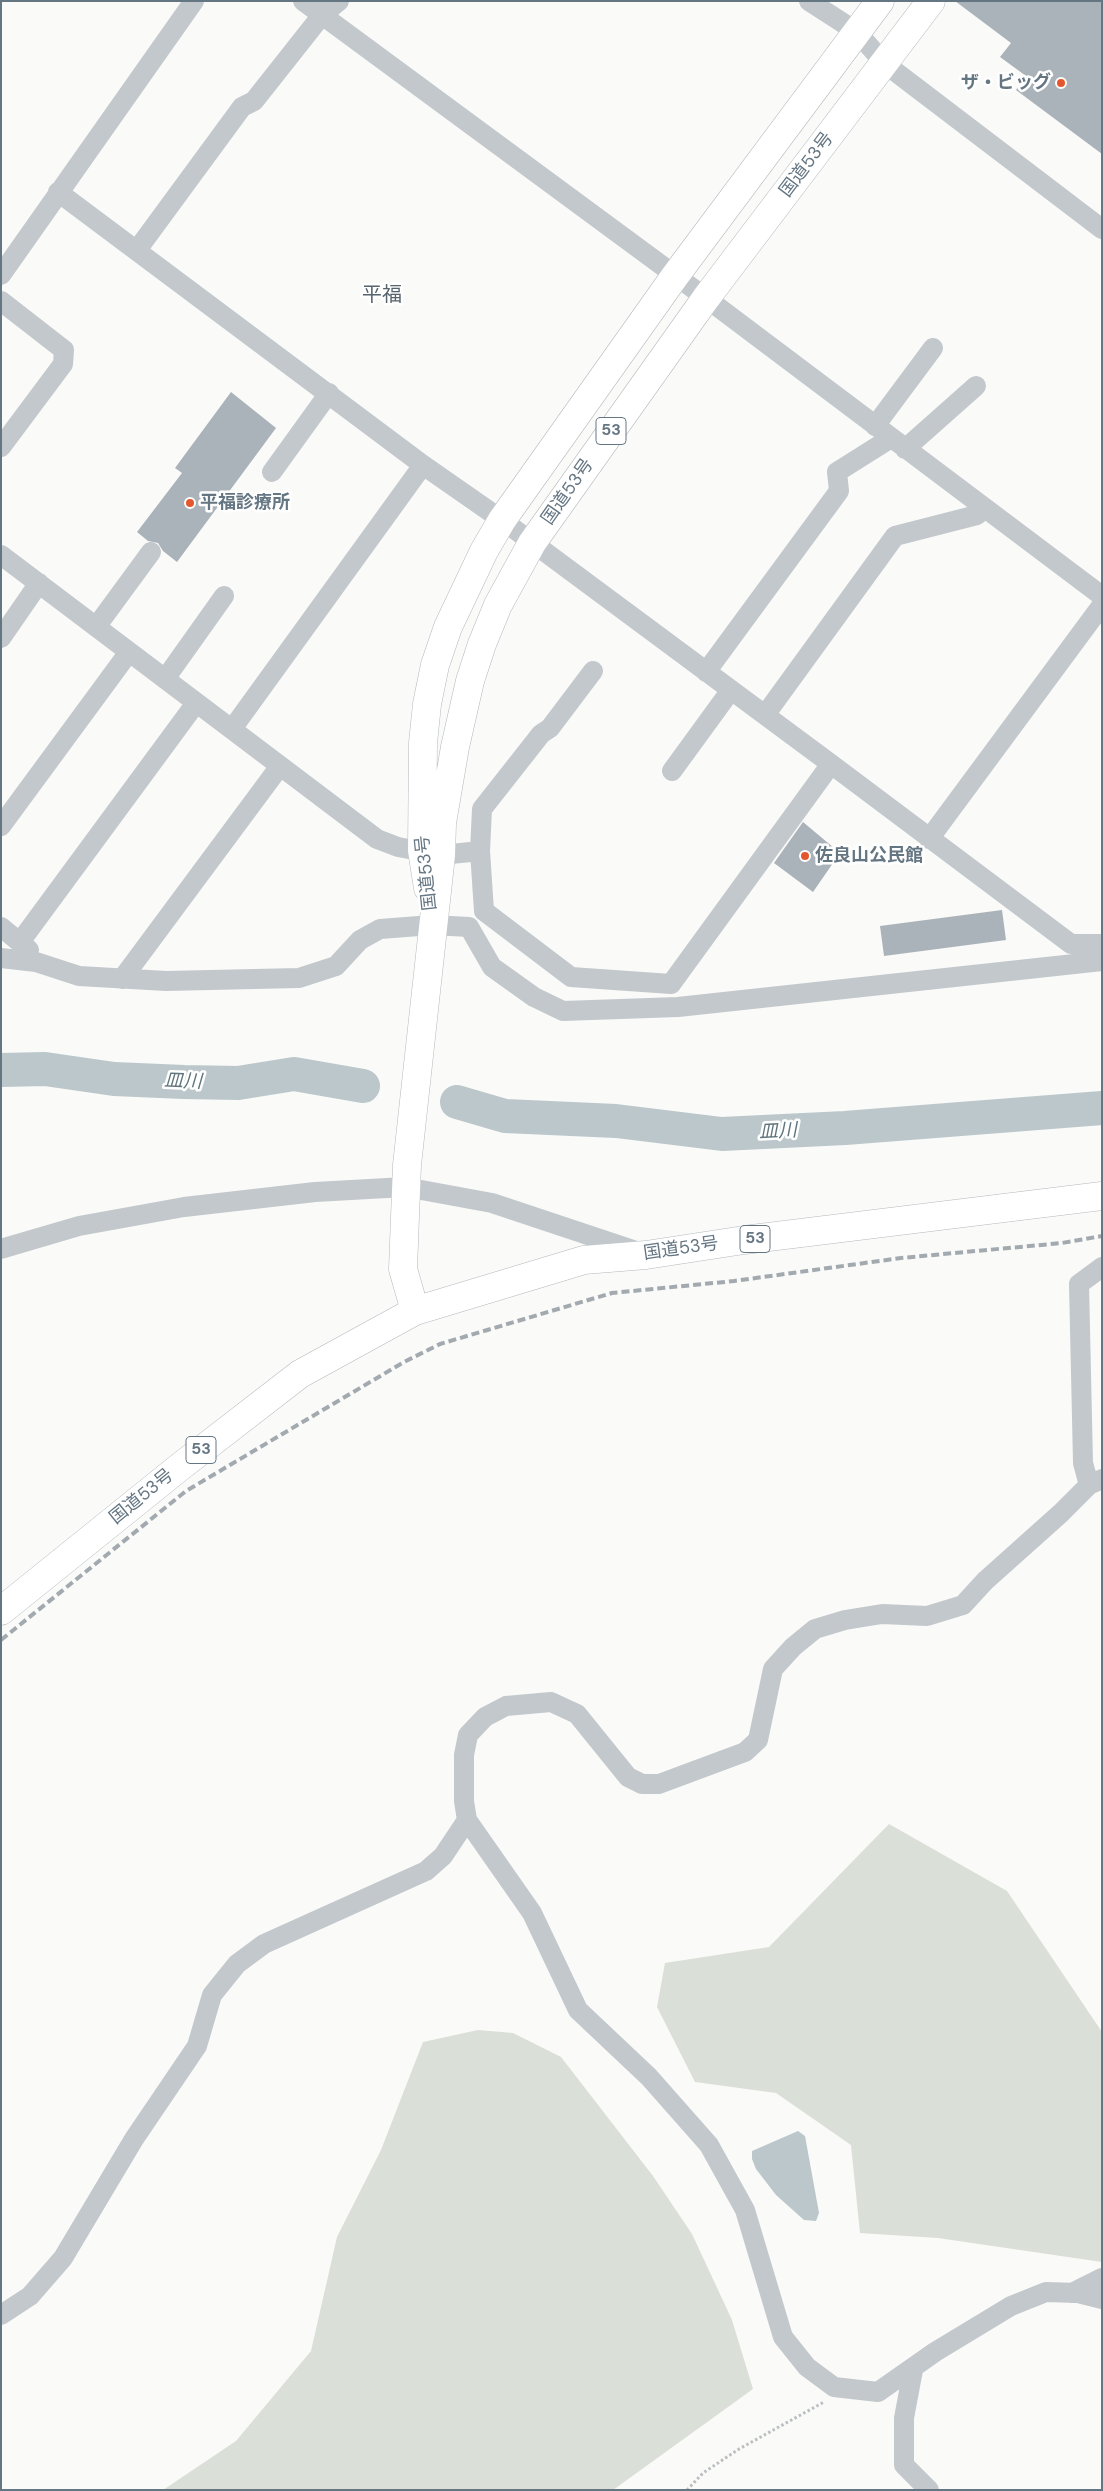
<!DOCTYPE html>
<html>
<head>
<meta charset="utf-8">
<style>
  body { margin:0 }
  #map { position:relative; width:1103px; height:2491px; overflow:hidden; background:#fafaf8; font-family:"DM Sans",sans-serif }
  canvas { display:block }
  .frame { position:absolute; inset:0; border:2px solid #657683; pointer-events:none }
</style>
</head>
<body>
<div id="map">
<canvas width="1103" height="2491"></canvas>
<div class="frame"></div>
</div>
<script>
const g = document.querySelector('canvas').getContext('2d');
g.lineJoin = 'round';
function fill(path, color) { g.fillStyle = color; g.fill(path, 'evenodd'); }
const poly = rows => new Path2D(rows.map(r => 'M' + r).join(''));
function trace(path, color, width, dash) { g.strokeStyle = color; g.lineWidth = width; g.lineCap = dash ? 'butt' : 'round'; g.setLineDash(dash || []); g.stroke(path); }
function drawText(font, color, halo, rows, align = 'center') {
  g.font = font + ' "DM Sans","Noto Sans JP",sans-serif'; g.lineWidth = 5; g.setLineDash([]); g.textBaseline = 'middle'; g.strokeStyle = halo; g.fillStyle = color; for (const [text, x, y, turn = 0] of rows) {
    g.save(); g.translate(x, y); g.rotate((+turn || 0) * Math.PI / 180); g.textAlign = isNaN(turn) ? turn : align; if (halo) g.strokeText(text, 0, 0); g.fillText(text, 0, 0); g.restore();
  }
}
fill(poly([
  [889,1824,1007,1891,1102,2032,1102,2262,938,2238,860,2233,851,2145,776,2093,695,2082,657,2007,665,1963,769,1947],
  [478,2030,513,2033,561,2057,653,2176,692,2234,732,2320,753,2389,613,2490,163,2490,236,2441,311,2351,337,2237,381,2150,423,2042]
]), '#dadfd7');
fill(poly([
  [798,2131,805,2136,819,2213,816,2221,804,2220,776,2195,756,2169,752,2159,752,2151]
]), '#bbc7cb');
trace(poly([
  [1,1070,45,1069,114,1079,184,1082,238,1083,294,1074,363,1086],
  [457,1102,505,1116,616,1121,722,1134,845,1128,1102,1108]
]), '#bbc7cb', 34);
fill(poly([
  [955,1,1102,1,1102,154,1016,90,1026,76,1000,57,1011,43],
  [231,392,276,428,177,562,163,551,158,543,148,541,137,532,182,473,175,468],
  [803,822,840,853,813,892,774,863],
  [1002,910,1006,940,884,956,880,926]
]), '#aab3b9');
const highway = poly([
  [428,888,422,850,423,743,427,704,435,665,448,627,484,551,502,520,675,276,880,1],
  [415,1311,403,1269,407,1165,441,855,442,823,455,747,470,681,482,644,498,605,532,543,706,298,931,1],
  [1,1611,181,1466,300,1374,415,1311,584,1260,646,1255,744,1240,1102,1196]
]);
trace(highway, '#b4b9bd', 29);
trace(poly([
  [687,2490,703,2473,739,2449,824,2402]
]), '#bbbfc2', 3, [2.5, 2.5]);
trace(poly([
  [303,1,706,298,1102,596],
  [809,1,857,32,884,63,1102,229],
  [58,192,423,465,502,520,831,764,1071,944,1102,944],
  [137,250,242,107,254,101,322,15,339,1],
  [1,275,194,1],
  [1,301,64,350,63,364,1,447],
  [875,426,933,348],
  [905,449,976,386],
  [272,472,329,393],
  [1,555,377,839,398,847,441,855,480,851,484,911,571,977,671,984,831,764],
  [96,627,151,552],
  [1,638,39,583],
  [706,672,839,491,837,472,891,438],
  [165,679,224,596],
  [765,715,895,536,977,515,984,508],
  [232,729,423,465],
  [672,771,731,690],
  [1,826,129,652],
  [929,839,1102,605],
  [480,851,482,809,541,734,550,728,593,671],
  [1,927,29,950],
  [20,942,196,703],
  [1,958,36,962,79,976,166,981,299,978,336,966,360,940,380,929,432,925,469,927,492,967,534,997,563,1011,678,1007,1102,961],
  [122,979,280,766],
  [1,1249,79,1226,184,1207,315,1192,405,1187,492,1203,639,1252],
  [1102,1479,1089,1485,1061,1513,985,1581,963,1605,927,1616,882,1614,845,1620,815,1629,793,1647,773,1669,758,1740,745,1752,659,1784,642,1784,628,1777,577,1714,551,1702,506,1706,485,1717,468,1735,464,1755,464,1801,467,1820,532,1913,578,2010,649,2077,709,2145,745,2210,783,2337,807,2367,834,2387,878,2392,935,2352,1011,2306,1046,2292,1078,2293,1102,2299],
  [1089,1485,1083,1463,1079,1284,1102,1267],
  [1072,2293,1102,2278],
  [1,2315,30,2296,63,2258,134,2139,197,2046,212,1995,237,1964,264,1944,426,1871,443,1856,467,1820],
  [913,2370,904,2418,904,2465,929,2490]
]), '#c3c8cc', 20);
trace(highway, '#fff', 28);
trace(poly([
  [1,1640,186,1491,404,1362,440,1344,612,1293,734,1281,901,1258,1062,1243,1102,1236]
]), '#a2aab0', 4, [8, 4]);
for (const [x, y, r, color] of [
  [1061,83,5,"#e4572e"],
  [190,503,5,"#e4572e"],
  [805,856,5,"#e4572e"]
]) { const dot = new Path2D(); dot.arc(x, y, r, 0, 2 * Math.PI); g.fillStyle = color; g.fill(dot); trace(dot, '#fff', 2); }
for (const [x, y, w] of [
  [611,431,30],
  [755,1239,30],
  [201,1450,30]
]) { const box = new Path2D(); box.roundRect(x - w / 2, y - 13.5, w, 27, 4); g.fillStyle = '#fff'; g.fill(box); trace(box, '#657683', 1); }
drawText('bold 16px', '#657683', null, [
  ["53",611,431],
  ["53",755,1239],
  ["53",201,1450]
]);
drawText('bold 18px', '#657683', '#fff', [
  ["ザ・ビッグ",1051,83,"right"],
  ["平福診療所",200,503],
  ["佐良山公民館",815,856]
], 'left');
drawText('18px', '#657683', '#fff', [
  ["国道53号",807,165,-53],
  ["国道53号",568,492,-55],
  ["国道53号",427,873,-96],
  ["国道53号",681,1249,-8],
  ["国道53号",142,1497,-39]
]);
drawText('italic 19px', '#60757c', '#fff', [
  ["皿川",183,1082,2],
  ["皿川",778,1132,-3]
]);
drawText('20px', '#57646e', '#fff', [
  ["平福",382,296]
]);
</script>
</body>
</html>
